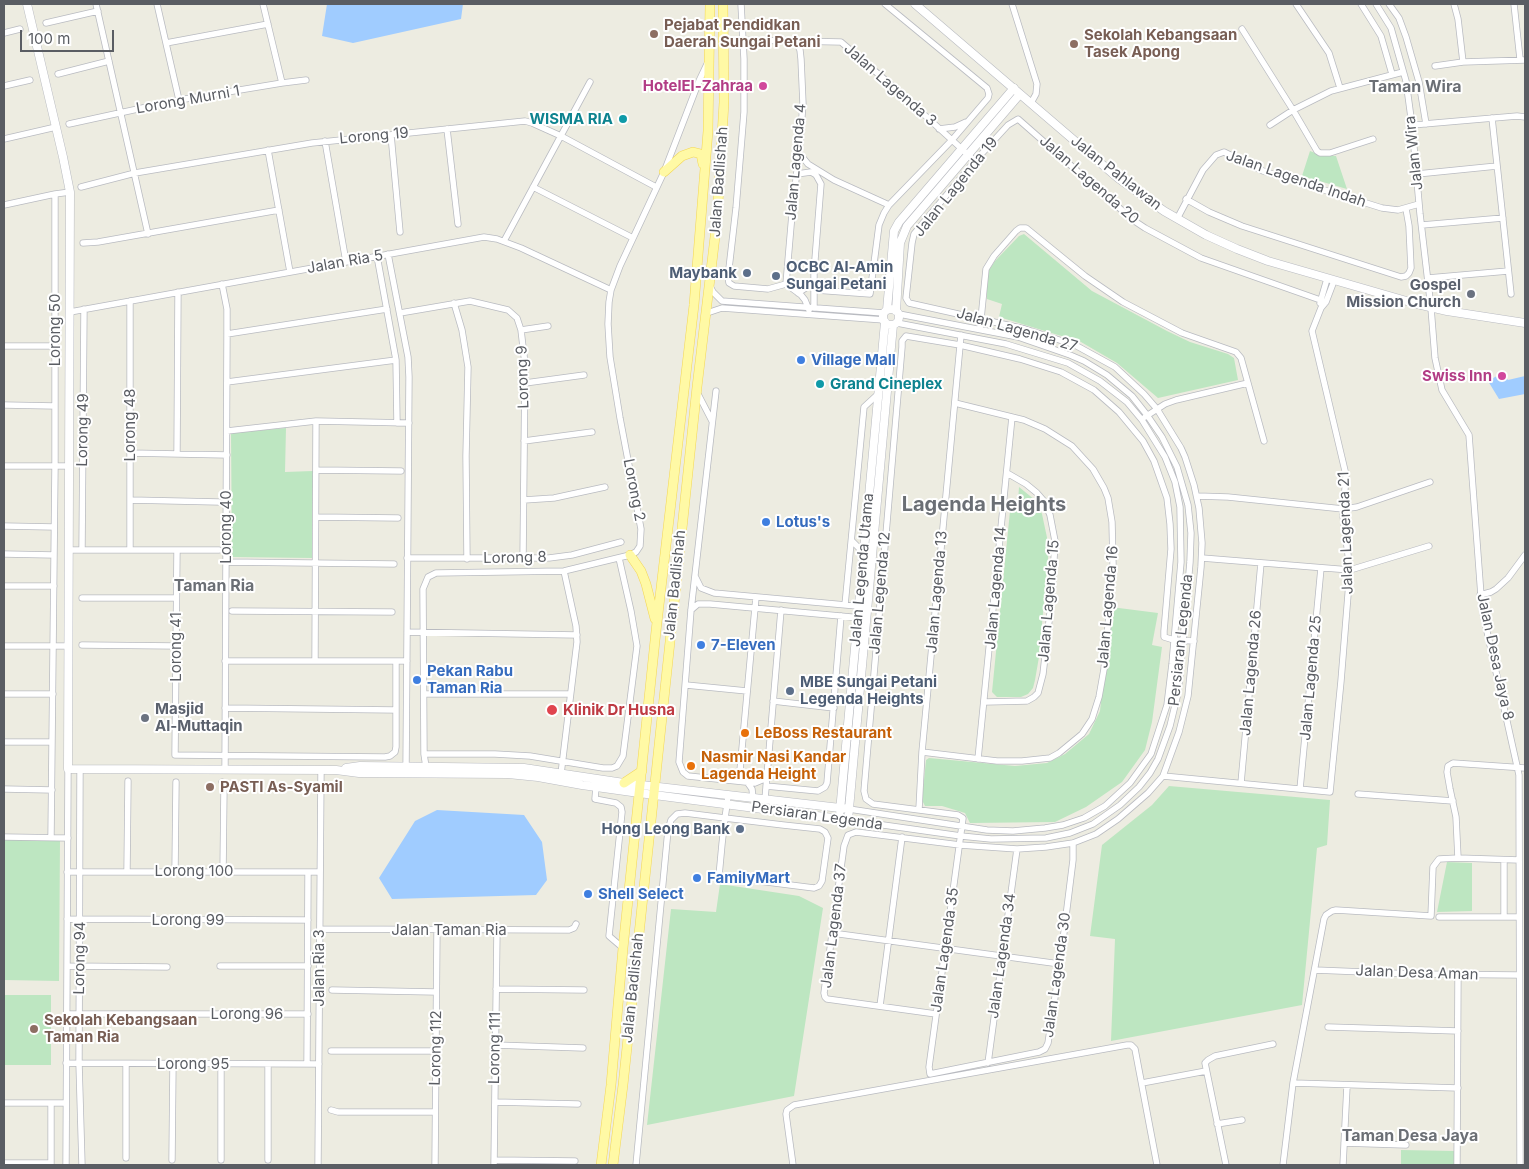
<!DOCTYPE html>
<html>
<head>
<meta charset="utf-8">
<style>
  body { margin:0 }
  #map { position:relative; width:1529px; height:1169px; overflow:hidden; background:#edece1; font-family:Inter,sans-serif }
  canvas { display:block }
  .frame { position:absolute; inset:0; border:5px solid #5a5d63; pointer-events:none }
  .scale { position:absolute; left:20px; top:30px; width:94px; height:22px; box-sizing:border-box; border:2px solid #5a5d63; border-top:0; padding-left:6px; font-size:15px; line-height:18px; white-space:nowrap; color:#5a5d63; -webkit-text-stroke:4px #fff; paint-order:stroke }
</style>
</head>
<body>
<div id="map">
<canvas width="1529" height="1169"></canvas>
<div class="frame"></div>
<div class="scale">100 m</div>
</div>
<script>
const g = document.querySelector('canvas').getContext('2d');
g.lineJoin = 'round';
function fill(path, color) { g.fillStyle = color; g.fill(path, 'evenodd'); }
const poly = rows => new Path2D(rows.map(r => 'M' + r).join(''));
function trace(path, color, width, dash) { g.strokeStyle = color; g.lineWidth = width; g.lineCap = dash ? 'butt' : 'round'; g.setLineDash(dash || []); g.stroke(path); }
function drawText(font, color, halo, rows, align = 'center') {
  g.font = font + ' Inter,sans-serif'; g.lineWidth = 4; g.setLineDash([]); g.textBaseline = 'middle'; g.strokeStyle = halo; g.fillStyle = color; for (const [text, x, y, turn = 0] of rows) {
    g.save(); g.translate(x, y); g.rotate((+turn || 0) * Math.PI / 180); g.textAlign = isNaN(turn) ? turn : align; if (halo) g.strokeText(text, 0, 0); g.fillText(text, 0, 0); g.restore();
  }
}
fill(poly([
  [1310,151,1321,155,1336,156,1347,189,1302,176],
  [1024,234,1092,291,1167,331,1190,342,1228,354,1234,358,1238,380,1158,398,1117,363,1081,342,999,317,1002,304,987,299,987,281,989,270,995,261,1019,236],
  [286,428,285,472,313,471,312,558,232,557,231,433],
  [1019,487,1035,500,1042,514,1049,547,1039,657,1035,680,1033,688,1028,694,1021,697,997,697,992,692,1011,501,1018,502],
  [1111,607,1158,613,1152,645,1162,647,1152,722,1145,750,1122,782,1086,807,1055,822,970,823,965,813,942,806,925,806,922,800,926,760,929,758,1015,766,1047,763,1065,754,1089,734,1100,711],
  [1169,786,1330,800,1327,845,1317,848,1302,1005,1111,1041,1115,939,1090,936,1102,845,1152,805],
  [60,839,59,981,4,980,4,840],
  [1447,862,1472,863,1472,911,1437,912],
  [720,884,799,896,823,908,794,1096,647,1125,671,909,716,912],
  [4,995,51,995,51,1065,4,1065],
  [1401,1150,1454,1151,1454,1165,1401,1165]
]), '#bde6c1');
fill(poly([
  [327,4,463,4,461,19,353,43,322,36],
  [1502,373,1508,380,1525,376,1525,394,1499,399,1488,381],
  [437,810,524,815,542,842,547,880,536,895,392,899,379,878,415,821]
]), '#a0ccff');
const minor = poly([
  [96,4,148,234],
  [157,4,179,100],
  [263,4,282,83],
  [741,4,744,59,744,112,736,208,728,277,729,283,734,286,768,289,786,284],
  [1012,4,1037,84,1036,94,1031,103],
  [1296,4,1329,53,1340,88],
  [1361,4,1381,36,1392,74],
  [1376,4,1391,28,1406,81,1412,125,1420,214,1431,308,1435,358,1442,390,1469,435,1482,609,1519,775,1520,1165],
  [1389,4,1399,18,1406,37,1419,82,1426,124],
  [1454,4,1458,19,1463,62],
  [1514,4,1520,59],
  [46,23,98,11],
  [1242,29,1293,110,1317,151,1320,153,1330,153,1373,139],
  [4,33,20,29],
  [742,40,841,42,897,90,975,161],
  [166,43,268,24],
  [1435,66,1463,62,1525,60],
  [58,74,109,61],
  [4,86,30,80],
  [1492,118,1511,294],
  [69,124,179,100,282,83,306,80],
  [1270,125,1293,110,1331,91,1403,72],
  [1412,125,1517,116,1525,117],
  [447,129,458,224],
  [939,129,955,127,966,122],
  [391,135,400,232],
  [4,139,56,127],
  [325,141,346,262],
  [268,150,290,272],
  [799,153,808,164,834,180,889,205],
  [797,174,811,172,816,175,821,184,814,272,814,308],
  [1417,174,1497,166],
  [81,187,135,173,312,143,525,121,532,123,561,136,656,187],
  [533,187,633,238],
  [1186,199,1209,212,1242,226,1401,277,1406,276,1409,273,1411,268,1409,226,1406,209],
  [4,205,55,194,70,192],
  [1177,219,1203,170,1216,155,1224,152,1263,171,1382,208,1398,210,1419,204],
  [1422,225,1503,218],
  [504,241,590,82],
  [83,243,98,242,279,210],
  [388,254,408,357,409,377,406,770],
  [377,256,396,360,397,423],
  [1428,278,1508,271],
  [222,284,227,309,227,334,225,770],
  [786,284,792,214,799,153,803,104,801,59,800,50,795,40],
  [786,284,801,295,805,300,809,310],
  [710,286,713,292,722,301,884,313],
  [815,290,870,294,879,225,884,213,889,205,952,140,988,98,989,94,987,88,885,4],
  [798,293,815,282],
  [454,303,462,330,468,367,466,456,467,559],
  [1320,303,1327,279],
  [70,312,484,237,497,239,521,248,611,290],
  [400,313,470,301,508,310,517,318,521,330,525,364,523,559],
  [707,313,722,308,884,320],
  [980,329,986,269,994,256,1016,231,1020,228,1026,228,1085,276,1123,302,1182,333,1236,352,1241,358,1264,441],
  [521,330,548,326],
  [227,334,387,309],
  [4,346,55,346],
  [227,382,396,360],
  [525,383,584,375],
  [716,391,691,610,679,762,683,772,688,776,755,783,767,778],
  [698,394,712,421],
  [4,405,55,406],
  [1145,417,1165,404,1176,400,1248,383],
  [227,431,316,421,409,423],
  [524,441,592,432],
  [130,453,227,455],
  [177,454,178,292],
  [4,466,68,466],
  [316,470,401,471],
  [1197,496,1228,497,1343,509,1357,507,1430,482],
  [130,500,219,502],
  [524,500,554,498,605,487],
  [316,517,398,518],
  [4,526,54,527],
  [852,541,859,548,862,556],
  [69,550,219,550],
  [82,550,84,309],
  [130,550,130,301],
  [177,550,175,755,385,757,390,756,395,752,396,747,396,661],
  [4,554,54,555],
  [407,558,549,558,572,555,621,542],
  [1202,558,1350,570,1429,546],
  [226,562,394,564],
  [695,576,701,588,714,593,868,607],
  [4,586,54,586],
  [1480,595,1491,592,1496,589,1508,578,1525,555],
  [82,598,176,598],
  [845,605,864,407,877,395],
  [691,610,698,604,710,604,862,618],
  [232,611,392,612],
  [407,632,577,635],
  [82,645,176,646],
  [4,646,67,646],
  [225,661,407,661],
  [315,661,316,421],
  [686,685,747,691],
  [4,694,53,694],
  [425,694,570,694],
  [773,701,834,708],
  [985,702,1027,701,1034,697,1038,693,1043,674,1052,595,1055,541,1050,515,1044,501,1037,493,1026,484,1007,473],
  [225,708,396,710],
  [4,742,52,742],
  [922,752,997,761,1022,761,1050,758,1059,753,1082,734,1092,719,1099,697,1104,669,1109,615,1113,564,1112,522,1108,498,1104,488,1093,469,1072,446,1045,429,1024,420,955,403],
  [424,754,495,754,530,756,603,768,612,768,617,766,623,756,637,646,631,611,619,558],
  [978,759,1012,417],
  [426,767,424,754,423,589,428,577,436,573,564,571,630,555,636,552,640,546,641,529,620,418,610,357,608,324,609,302,611,290,620,266,664,172,699,81,708,62],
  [80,770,79,1063,82,1165],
  [561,774,577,642,576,626,564,571],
  [1163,776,1330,792,1341,681,1350,570,1343,516,1346,475,1312,331,1321,308,1326,302,1334,281],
  [739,781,756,597],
  [222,782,224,787,223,872],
  [747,782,752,789,753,798],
  [1241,783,1261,563],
  [766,786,818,791,825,787,827,783,841,616],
  [596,787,595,799,616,803,621,807,622,812,609,936,623,948],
  [4,789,52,790],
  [1300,789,1321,568],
  [1358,794,1453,801],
  [765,799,781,610],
  [849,809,987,830,1013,831,1045,828,1063,825,1084,818,1105,806,1130,783,1151,754,1167,705,1172,664,1181,562,1180,507,1175,482,1165,457,1142,420,1127,402,1100,381,1068,363,1006,344,897,323],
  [919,809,922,752,961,335],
  [848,820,961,836,991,839,1046,838,1070,833,1093,824,1120,805,1139,787,1150,773,1158,759,1170,726,1178,693,1181,664,1190,562,1191,533,1188,505,1177,467,1162,437,1147,415,1132,396,1107,375,1084,361,1070,355,1018,337,899,314],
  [4,837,68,838],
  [51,837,55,466,55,194],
  [1073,843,1073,860,1060,964,1048,1043,1045,1049,1039,1052,930,1074,929,1067,963,818,958,815,873,804,866,799,864,791,902,347,902,341,906,336,960,345,1020,359,1061,372,1094,390,1119,412,1143,441,1154,461,1167,498,1170,524,1171,549,1164,631,1164,637,1174,640,1194,641],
  [1458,858,1456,817,1450,789,1447,772,1448,766,1453,763,1525,768],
  [127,871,128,781],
  [175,871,176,782],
  [67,872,320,872],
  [1439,917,1519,917],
  [1504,917,1504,860],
  [67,919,308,920],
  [320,929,569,930,574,928,576,924],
  [832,933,1060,964],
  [67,966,167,967],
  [220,966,308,966],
  [1315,970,1413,974,1518,975],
  [496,989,584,990],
  [332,990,436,992],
  [880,1006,902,837],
  [67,1014,308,1014],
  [936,1014,827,999,825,997,824,993,844,846,848,835,856,832,960,845,1017,849,1046,847,1073,843,1096,834,1118,819,1148,793,1163,776,1179,732,1188,696,1201,567,1202,543,1199,508,1194,485,1185,457,1181,448,1157,409,1144,394,1115,367,1075,345,1025,329,909,303,906,298,912,243,914,234,975,161,1008,125,1018,119,1133,220,1145,228,1201,258,1326,302],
  [1328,1027,1458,1031],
  [495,1045,583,1048],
  [331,1051,436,1051],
  [66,1063,319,1064],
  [988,1063,1017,849],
  [307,1064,308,872],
  [1142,1083,1206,1071],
  [1293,1083,1458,1088],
  [495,1102,578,1104],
  [4,1103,66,1103],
  [331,1110,338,1112,435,1112],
  [1217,1124,1242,1120],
  [1344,1143,1406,1145],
  [126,1158,126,1064],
  [172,1160,173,1063],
  [221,1160,221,1064],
  [268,1160,268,1064],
  [494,1160,575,1161],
  [4,1163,51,1163],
  [51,1165,51,1103],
  [66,1165,68,769],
  [318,1165,321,770],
  [435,1165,437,930],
  [494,1165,497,930],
  [636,1165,668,830,671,820,677,814,685,813,725,818,783,825,820,829,825,832,828,838,822,881,819,886,814,888,719,876,722,844,725,818,727,804,728,795],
  [793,1165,786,1114,787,1110,794,1105,1127,1045,1131,1045,1135,1049,1157,1165],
  [1226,1165,1205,1063,1208,1060,1215,1056,1273,1044],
  [1283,1165,1293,1083,1324,919,1326,915,1332,911,1336,910,1431,916,1433,867,1439,859,1458,858,1519,860],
  [1343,1165,1347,1086],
  [1457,1165,1458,974]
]);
const tertiary = poly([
  [27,4,63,157,70,192,68,769,336,770,359,773,508,774,538,777,582,785,639,793,848,820,893,325],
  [915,4,1118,178,1164,211,1206,235,1237,249,1268,261,1417,304,1447,311,1525,323],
  '883 317a8 8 0 1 1 16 0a8 8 0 1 1-16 0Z',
  [887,310,894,231,899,222,1014,88],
  [896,311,900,243,907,226,1020,94],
  [346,768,360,766,524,768,624,783,849,809],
  [840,811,885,322]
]);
const primary = poly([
  [664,172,682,156,693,152,701,154,703,164],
  [630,555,641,571,646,584,655,619],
  [624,783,642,771],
  [601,1165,611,1085,623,948,656,631,694,305,708,131,710,4],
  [613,1165,623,1085,697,387,717,220,724,102,723,4]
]);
trace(minor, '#b9bbc1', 7);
trace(tertiary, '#b9bbc1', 9);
trace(primary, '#f3d655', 10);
trace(minor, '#fff', 5.5);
trace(tertiary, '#fff', 8);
trace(primary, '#fff9a5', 9);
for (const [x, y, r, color] of [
  [654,34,5,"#8d6e63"],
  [1074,44,5,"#8d6e63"],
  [763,86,5,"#d1479c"],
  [623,119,5,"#0f9aa8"],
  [747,273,5,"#5c6f8a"],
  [776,276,5,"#5c6f8a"],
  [1471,294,5,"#6b7280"],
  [801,360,5,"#3f7fe0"],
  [1502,376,5,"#d1479c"],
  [820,384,5,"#0f9aa8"],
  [766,522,5,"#3f7fe0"],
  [701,645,5,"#3f7fe0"],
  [417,680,5,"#3f7fe0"],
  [790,691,5,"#5c6f8a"],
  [552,710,6,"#e0444e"],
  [145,718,5,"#6b7280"],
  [745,733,5,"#e8710a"],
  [691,766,5,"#e8710a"],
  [210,787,5,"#8d6e63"],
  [740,829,5,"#5c6f8a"],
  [697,878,5,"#3f7fe0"],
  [588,894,5,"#3f7fe0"],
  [34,1029,5,"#8d6e63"]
]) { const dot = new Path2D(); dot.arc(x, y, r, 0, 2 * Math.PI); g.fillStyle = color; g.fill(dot); trace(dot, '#fff', 2); }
drawText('bold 15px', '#785e54', '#fff', [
  ["Pejabat Pendidkan",664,25],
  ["Daerah Sungai Petani",664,42],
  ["Sekolah Kebangsaan",1084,35],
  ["Tasek Apong",1084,52],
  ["PASTI As-Syamil",220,787],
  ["Sekolah Kebangsaan",44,1020],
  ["Taman Ria",44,1037]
], 'left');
drawText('15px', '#5a5d63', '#fff', [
  ["Jalan Lagenda 3",890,85,41],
  ["Lorong Murni 1",188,100,-10],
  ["Lorong 19",374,136,-5],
  ["Jalan Wira",1414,153,-96],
  ["Jalan Lagenda 4",796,162,-85],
  ["Jalan Pahlawan",1116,173,38],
  ["Jalan Lagenda Indah",1296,179,19],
  ["Jalan Lagenda 20",1089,180,41],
  ["Jalan Badlishah",719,182,-86],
  ["Jalan Lagenda 19",956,187,-51],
  ["Jalan Ria 5",345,262,-10],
  ["Lorong 50",55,330,-90],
  ["Jalan Lagenda 27",1017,330,16],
  ["Lorong 9",523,377,-92],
  ["Lorong 48",130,425,-90],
  ["Lorong 49",83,430,-89],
  ["Lorong 2",634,490,79],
  ["Lorong 40",226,527,-90],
  ["Jalan Lagenda 21",1346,533,-92],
  ["Lorong 8",515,558,-1],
  ["Jalan Legenda Utama",862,570,-85],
  ["Jalan Badlishah",675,585,-84],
  ["Jalan Lagenda 14",996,588,-85],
  ["Jalan Lagenda 13",937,592,-85],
  ["Jalan Legenda 12",880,593,-85],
  ["Jalan Lagenda 15",1049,601,-85],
  ["Jalan Lagenda 16",1108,607,-85],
  ["Persiaran Legenda",1181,640,-84],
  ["Lorong 41",176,647,-90],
  ["Jalan Desa Jaya 8",1495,657,78],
  ["Jalan Lagenda 26",1251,673,-85],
  ["Jalan Lagenda 25",1311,678,-85],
  ["Persiaran Legenda",817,816,8],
  ["Lorong 100",194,871],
  ["Lorong 99",188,920],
  ["Jalan Lagenda 37",834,926,-83],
  ["Jalan Taman Ria",449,930],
  ["Jalan Lagenda 35",945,950,-82],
  ["Jalan Lagenda 34",1002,956,-82],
  ["Lorong 94",80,958,-89],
  ["Jalan Ria 3",319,968,-90],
  ["Jalan Desa Aman",1417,973,2],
  ["Jalan Lagenda 30",1057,975,-82],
  ["Jalan Badlishah",633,988,-84],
  ["Lorong 96",247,1014],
  ["Lorong 112",436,1048,-89],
  ["Lorong 111",495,1048,-89],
  ["Lorong 95",193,1064]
]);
drawText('bold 15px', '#b23c85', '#fff', [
  ["HotelEl-Zahraa",753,86],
  ["Swiss Inn",1492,376]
], 'right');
drawText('bold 15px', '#0d838f', '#fff', [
  ["WISMA RIA",613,119],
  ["Grand Cineplex",830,384,"left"]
], 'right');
drawText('bold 15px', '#4e5e75', '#fff', [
  ["OCBC Al-Amin",786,267],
  ["Sungai Petani",786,284],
  ["Maybank",737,273,"right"],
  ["MBE Sungai Petani",800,682],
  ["Legenda Heights",800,699],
  ["Hong Leong Bank",730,829,"right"]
], 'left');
drawText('bold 15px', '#5b616d', '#fff', [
  ["Gospel",1461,285],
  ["Mission Church",1461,302],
  ["Masjid",155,709,"left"],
  ["Al-Muttaqin",155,726,"left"]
], 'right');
drawText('bold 15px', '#366cbe', '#fff', [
  ["Village Mall",811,360],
  ["Lotus's",776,522],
  ["7-Eleven",711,645],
  ["Pekan Rabu",427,671],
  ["Taman Ria",427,688],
  ["FamilyMart",707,878],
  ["Shell Select",598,894]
], 'left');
drawText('bold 15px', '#be3a42', '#fff', [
  ["Klinik Dr Husna",563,710]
], 'left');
drawText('bold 15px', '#c56008', '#fff', [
  ["LeBoss Restaurant",755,733],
  ["Nasmir Nasi Kandar",701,757],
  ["Lagenda Height",701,774]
], 'left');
drawText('bold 16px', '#6b6f75', '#fff', [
  ["Taman Wira",1415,87],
  ["Taman Ria",214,586],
  ["Taman Desa Jaya",1410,1136]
]);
drawText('bold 20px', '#6b6f75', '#fff', [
  ["Lagenda Heights",984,505]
]);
</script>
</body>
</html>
